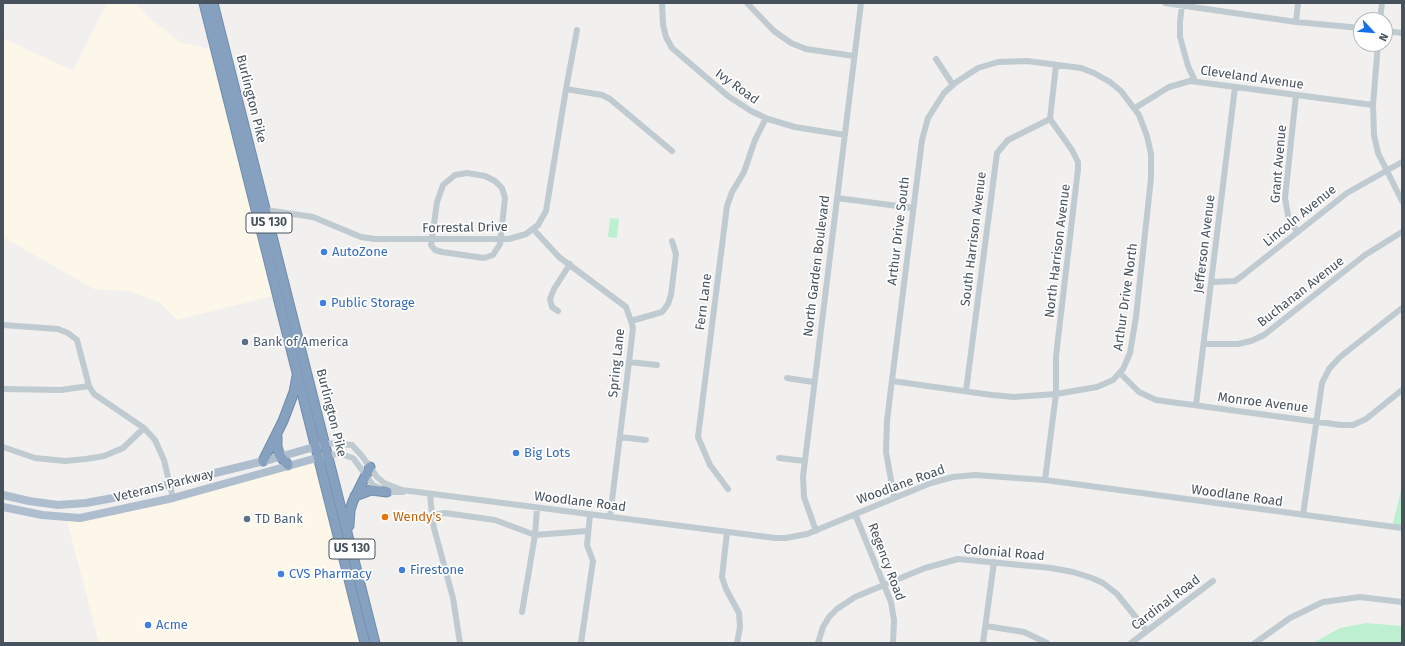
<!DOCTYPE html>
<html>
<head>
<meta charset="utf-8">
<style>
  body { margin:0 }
  #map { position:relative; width:1405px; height:646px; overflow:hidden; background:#f2efef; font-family:"Fira Sans",sans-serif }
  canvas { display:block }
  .frame { position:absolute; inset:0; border:4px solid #47525d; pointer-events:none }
  .north { position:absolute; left:1353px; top:12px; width:40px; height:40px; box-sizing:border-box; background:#fff; border:1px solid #b5babe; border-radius:50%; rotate:116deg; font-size:11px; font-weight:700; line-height:16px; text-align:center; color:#47525d }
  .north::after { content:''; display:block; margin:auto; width:14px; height:18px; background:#156fe6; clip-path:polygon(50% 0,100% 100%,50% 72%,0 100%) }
</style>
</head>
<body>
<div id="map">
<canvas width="1405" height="646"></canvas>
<div class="frame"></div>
<div class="north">N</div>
</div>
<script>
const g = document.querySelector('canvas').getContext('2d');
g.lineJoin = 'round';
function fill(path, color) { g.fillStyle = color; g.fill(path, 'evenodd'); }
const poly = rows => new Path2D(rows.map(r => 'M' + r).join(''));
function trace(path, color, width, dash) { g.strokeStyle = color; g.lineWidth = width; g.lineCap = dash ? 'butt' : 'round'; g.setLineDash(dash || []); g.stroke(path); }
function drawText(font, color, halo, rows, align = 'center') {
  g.font = font + ' "Fira Sans",sans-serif'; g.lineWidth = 3.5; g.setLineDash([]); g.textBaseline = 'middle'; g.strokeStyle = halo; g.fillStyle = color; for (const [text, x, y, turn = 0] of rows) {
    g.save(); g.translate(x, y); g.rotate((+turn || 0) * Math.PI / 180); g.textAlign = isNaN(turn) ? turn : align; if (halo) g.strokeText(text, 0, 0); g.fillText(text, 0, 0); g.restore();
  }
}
fill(poly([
  [107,3,135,3,149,18,182,43,215,50,277,295,177,320,159,302,129,291,94,289,3,237,3,38,73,71],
  [318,457,365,643,99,643,66,517,80,518]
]), '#fcf7e8');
fill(poly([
  [610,218,619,219,617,238,608,237],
  [1402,487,1402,528,1392,527],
  [1366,623,1402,626,1402,643,1313,643,1340,628]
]), '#bdf0d1');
const highway = poly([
  [204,3,365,643],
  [213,3,375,643],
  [277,437,277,447,280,456,288,465],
  [263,461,283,421,294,392,297,376],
  [355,496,371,490,387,492],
  [349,526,350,510,353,501,370,467]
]);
trace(highway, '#718cab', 11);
trace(poly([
  [662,3,663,25,666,37,672,48,728,96,751,111,768,119,795,127,845,135],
  [747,3,774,31,791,43,806,49,854,56],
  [1165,3,1296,22,1361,28],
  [1182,5,1180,22,1180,37,1188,66,1195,81],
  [1380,20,1382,3],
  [1296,22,1298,3],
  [1385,31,1402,33],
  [1378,44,1373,105,1374,135,1378,153,1402,201],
  [936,59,953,85],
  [566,89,602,95,610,99,672,151],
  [1296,95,1285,198,1289,221,1298,232],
  [1135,108,1169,87,1190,81,1373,105],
  [1050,119,1056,65],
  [467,173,485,176,495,181,502,188,505,198,500,244,493,255,484,258,442,252,435,250,431,245,437,202,443,185,455,175,467,173],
  [837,198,913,208],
  [266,210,313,217,361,237,375,239,509,239,526,234,538,225,546,211,566,89,577,30],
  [534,230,559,257,626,307,631,321,633,328,629,362,610,517],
  [1212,282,1235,281,1242,276,1347,193,1402,162],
  [558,311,552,307,550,299,554,289,570,264],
  [631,321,662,312,668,304,671,295,676,254,672,241],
  [3,325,58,329,68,333,77,340,89,386,94,394,144,428,155,440,164,460,173,498],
  [1204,344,1238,344,1251,341,1264,335,1365,255,1402,232],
  [629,362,657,365],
  [1120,373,1139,392,1156,400,1341,425,1353,425,1366,419,1402,390],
  [787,378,813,382],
  [892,381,992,395,1014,397,1056,394,1097,387,1113,380,1123,369,1130,353,1136,317,1151,178,1151,154,1147,136,1139,115,1121,91,1110,82,1094,73,1081,68,1027,61,998,62,978,68,955,83,944,93,928,118,922,140,891,388,887,421,886,452,894,497],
  [3,389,61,390,89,386],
  [966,391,997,153,1008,140,1050,119],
  [1196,405,1235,87],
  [620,437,646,440],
  [325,443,352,445,362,456,377,477,384,483,402,490,775,538,786,538,807,534,931,483,953,477,975,475,1045,480,1402,528],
  [3,447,35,458,65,461,86,459,104,456,123,448,144,428],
  [328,455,341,454,353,458,373,485,387,492,403,492],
  [779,458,805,461],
  [1045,480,1056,394,1056,356,1078,169,1078,162,1072,150,1050,119],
  [728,489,710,465,698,437,727,206,732,192,744,172,755,140,766,118],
  [430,494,432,515],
  [855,514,891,602,894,620,893,643],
  [1303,515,1322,383,1329,369,1340,357,1402,308],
  [816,531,804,497,803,477,861,3],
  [727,532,722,577,726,589,739,613,740,627,737,643],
  [522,612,535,535,537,508],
  [986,626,1024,632,1047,643],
  [460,643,453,598,434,528,432,515,445,513,495,520,535,535,587,531],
  [581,643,593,561,587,545,590,515],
  [818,643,823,627,829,617,837,609,855,597,925,568,958,559,1051,568,1073,572,1092,578,1103,583,1117,594,1147,631],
  [983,643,994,562],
  [1131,643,1213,581],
  [1255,643,1290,618,1323,602,1360,597,1402,602]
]), '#bfcad1', 6);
trace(poly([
  [3,495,29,501,58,505,86,503,113,498,272,459,321,445],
  [3,507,42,515,80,518,173,498,324,456]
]), '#aebecf', 8);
trace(highway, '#86a1bf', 9);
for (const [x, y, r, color] of [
  [324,252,4,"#3f7fe0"],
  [323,303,4,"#3f7fe0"],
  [245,342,4,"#5c6f8a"],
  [516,453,4,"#3f7fe0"],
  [385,517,4,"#e8710a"],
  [247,519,4,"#5c6f8a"],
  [402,570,4,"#3f7fe0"],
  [281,574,4,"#3f7fe0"],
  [148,625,4,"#3f7fe0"]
]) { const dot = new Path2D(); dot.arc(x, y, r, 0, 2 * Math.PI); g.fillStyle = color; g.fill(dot); trace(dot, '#fff', 1.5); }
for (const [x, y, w] of [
  [269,223,46],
  [352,549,46]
]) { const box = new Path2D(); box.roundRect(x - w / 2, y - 10, w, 20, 3); g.fillStyle = '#fff'; g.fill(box); trace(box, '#47525d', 1); }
drawText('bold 12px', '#47525d', null, [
  ["US 130",269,223],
  ["US 130",352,549]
]);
drawText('13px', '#47525d', '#fff', [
  ["Cleveland Avenue",1252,78,8],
  ["Ivy Road",737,87,36],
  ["Burlington Pike",251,99,76],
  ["Grant Avenue",1279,164,-85],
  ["Lincoln Avenue",1300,216,-39],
  ["Forrestal Drive",465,228,-1],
  ["Arthur Drive South",899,231,-83],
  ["South Harrison Avenue",974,239,-83],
  ["Jefferson Avenue",1205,244,-83],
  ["North Harrison Avenue",1058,251,-83],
  ["North Garden Boulevard",817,266,-83],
  ["Buchanan Avenue",1301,292,-38],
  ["Arthur Drive North",1126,297,-82],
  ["Fern Lane",704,302,-83],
  ["Spring Lane",617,363,-84],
  ["Monroe Avenue",1263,403,7],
  ["Burlington Pike",331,413,76],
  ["Woodlane Road",901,485,-20],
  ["Veterans Parkway",164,486,-14],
  ["Woodlane Road",1237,496,8],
  ["Woodlane Road",580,502,7],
  ["Colonial Road",1004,553,5],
  ["Regency Road",886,562,69],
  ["Cardinal Road",1166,603,-37]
]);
drawText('13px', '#366cbe', '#fff', [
  ["AutoZone",332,252],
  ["Public Storage",331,303],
  ["Big Lots",524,453],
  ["Firestone",410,570],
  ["CVS Pharmacy",289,574],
  ["Acme",156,625]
], 'left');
drawText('13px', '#4e5e75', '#fff', [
  ["Bank of America",253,342],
  ["TD Bank",255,519]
], 'left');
drawText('13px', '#c56008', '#fff', [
  ["Wendy's",393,517]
], 'left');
</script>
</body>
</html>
